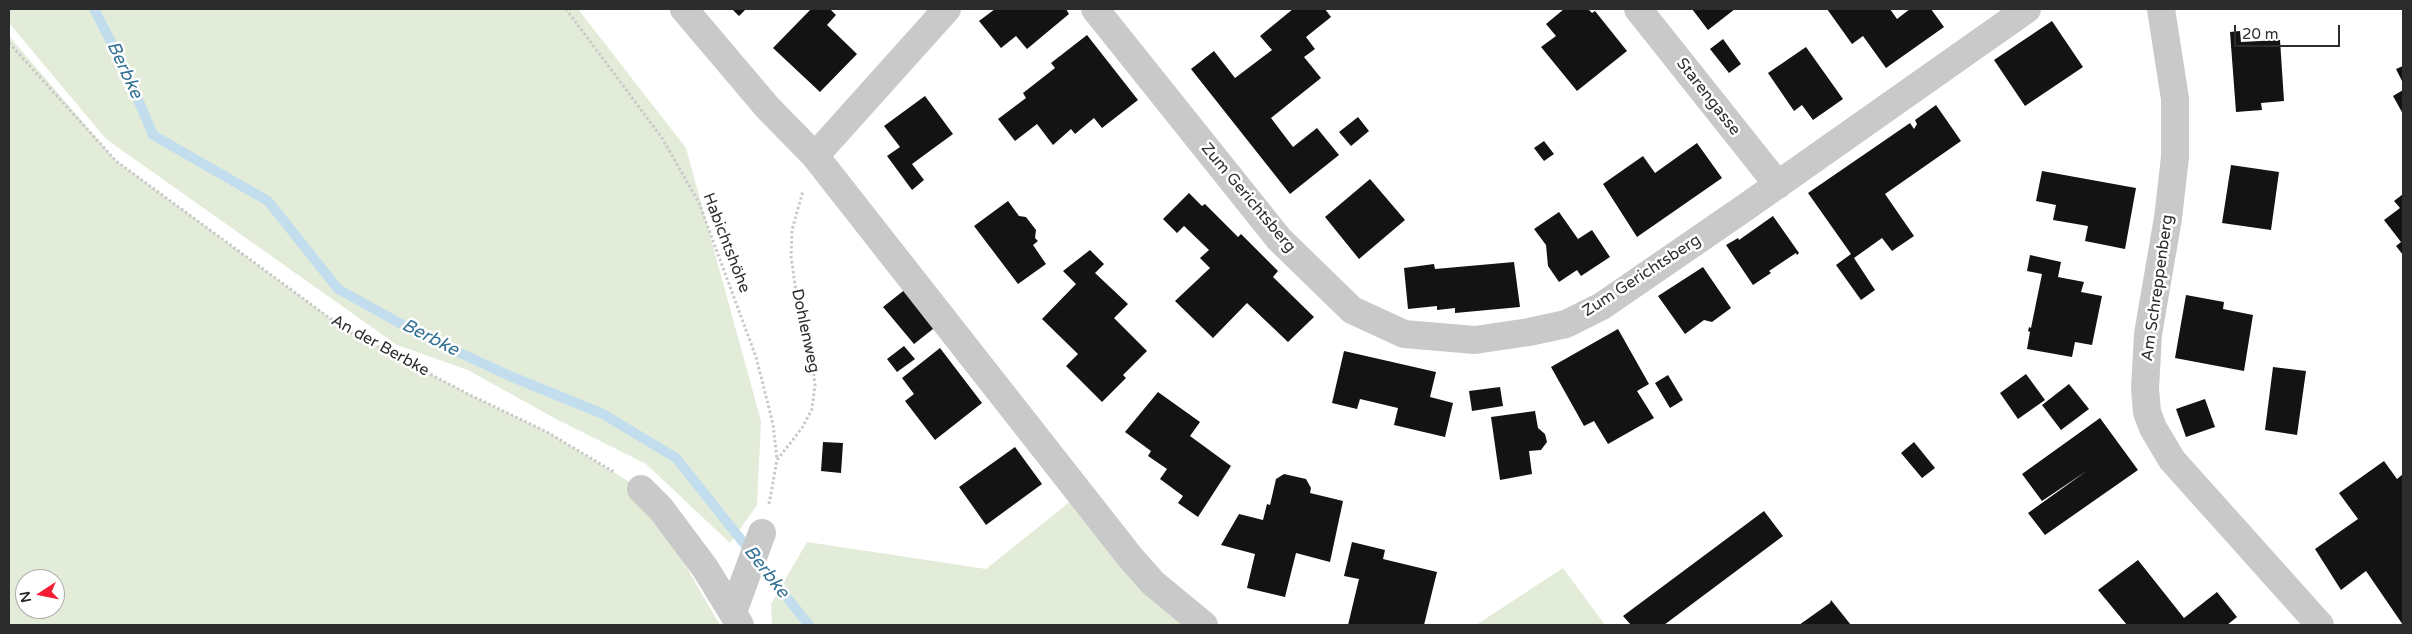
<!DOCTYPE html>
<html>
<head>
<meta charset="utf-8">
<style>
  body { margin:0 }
  #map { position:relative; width:2412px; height:634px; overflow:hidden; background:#fff; font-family:"Varela Round",sans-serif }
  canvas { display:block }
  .frame { position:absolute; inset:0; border:10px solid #2c2c2c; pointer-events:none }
  .north { position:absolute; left:15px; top:569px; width:50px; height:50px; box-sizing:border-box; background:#fff; border:1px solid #ababab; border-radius:50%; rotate:259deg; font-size:14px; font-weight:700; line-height:20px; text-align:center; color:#2c2c2c }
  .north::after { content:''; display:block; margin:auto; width:18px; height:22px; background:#f51d33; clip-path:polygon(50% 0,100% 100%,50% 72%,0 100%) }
  .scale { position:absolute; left:2234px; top:25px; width:106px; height:22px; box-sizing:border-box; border:2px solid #2c2c2c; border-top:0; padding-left:6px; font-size:15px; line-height:18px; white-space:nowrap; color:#2c2c2c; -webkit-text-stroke:4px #fff; paint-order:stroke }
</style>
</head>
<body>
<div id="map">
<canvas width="2412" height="634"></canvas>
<div class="frame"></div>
<div class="north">N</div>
<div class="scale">20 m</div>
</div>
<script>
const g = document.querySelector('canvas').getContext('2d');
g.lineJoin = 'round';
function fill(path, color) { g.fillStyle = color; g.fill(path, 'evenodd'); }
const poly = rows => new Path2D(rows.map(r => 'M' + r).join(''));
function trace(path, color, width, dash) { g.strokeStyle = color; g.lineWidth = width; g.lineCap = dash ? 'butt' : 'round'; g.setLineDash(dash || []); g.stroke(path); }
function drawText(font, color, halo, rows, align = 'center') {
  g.font = font + ' "Varela Round",sans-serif'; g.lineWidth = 5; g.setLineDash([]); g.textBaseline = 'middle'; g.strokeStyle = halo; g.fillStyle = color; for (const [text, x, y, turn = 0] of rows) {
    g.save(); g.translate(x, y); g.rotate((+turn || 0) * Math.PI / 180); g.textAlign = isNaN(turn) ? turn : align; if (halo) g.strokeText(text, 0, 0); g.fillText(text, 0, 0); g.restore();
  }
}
fill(poly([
  [9,9,578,9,686,148,761,421,757,505,730,543,646,464,556,419,468,370,397,345,106,139,9,23],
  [9,36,116,161,346,330,468,394,547,432,641,489,720,625,9,625],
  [25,579,55,579,55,609,25,609],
  [1071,501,1185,625,772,625,771,604,807,542,986,569],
  [1563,568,1605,625,1476,625]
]), '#e3ecd8');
trace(poly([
  [94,9,126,71,153,135,268,201,338,289,421,335,510,376,603,414,676,458,809,625]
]), '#c2deee', 10);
fill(poly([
  [732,9,746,9,739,16],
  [811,9,830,9,836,15,827,25,857,54,820,92,773,48],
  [995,9,1066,9,1069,14,1027,49,1016,36,1001,48,979,21],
  [1293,9,1325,9,1331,17,1306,37,1315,49,1304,57,1321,78,1271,118,1293,147,1317,128,1339,155,1290,194,1191,69,1214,51,1235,78,1272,50,1260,36],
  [1564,9,1588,9,1592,13,1595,11,1627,51,1577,91,1541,47,1556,36,1546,24],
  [1692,9,1735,9,1708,30],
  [1827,9,1890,9,1897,19,1910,9,1931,9,1944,27,1886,68,1863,36,1852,44],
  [2052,21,2083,67,2025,106,1994,60],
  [2240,31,2241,42,2280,40,2284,101,2261,103,2262,110,2236,112,2230,32],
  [1087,35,1138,100,1102,128,1094,118,1075,134,1071,129,1053,145,1037,124,1015,141,998,119,1026,98,1023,93,1055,68,1051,63],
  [1723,39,1741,64,1729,73,1710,49],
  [1806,47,1843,99,1813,120,1802,105,1794,111,1768,73],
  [2403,66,2403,83,2396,69],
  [2403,90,2403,114,2393,96],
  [925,96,953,134,912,164,924,180,912,190,887,156,900,147,884,126],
  [1936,105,1961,141,1885,194,1914,236,1892,251,1882,238,1854,258,1875,290,1861,300,1836,265,1851,254,1808,193,1910,123,1914,129,1917,124,1915,120],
  [1358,117,1369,131,1351,146,1339,132],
  [1544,141,1554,154,1544,161,1534,148],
  [1697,143,1722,178,1637,237,1603,184,1643,156,1655,173],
  [2231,165,2279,172,2271,230,2222,223],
  [2042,171,2136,188,2125,249,2085,241,2088,226,2053,220,2056,205,2036,201],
  [1370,179,1405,220,1359,259,1325,217],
  [1189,193,1202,206,1205,204,1238,237,1241,234,1278,271,1273,277,1314,317,1288,342,1247,303,1213,338,1175,301,1210,268,1200,258,1209,250,1184,226,1177,233,1163,219],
  [2403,194,2403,255,2396,246,2401,242,2384,220,2400,208,2394,201],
  [1008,201,1019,216,1026,217,1036,230,1035,238,1038,241,1033,245,1046,264,1018,284,974,226],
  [1559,212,1578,239,1592,230,1610,257,1581,276,1577,270,1559,282,1548,266,1546,245,1534,229],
  [1773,216,1799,253,1797,255,1796,253,1769,271,1771,273,1753,285,1726,245,1738,238,1739,240],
  [1090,250,1104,264,1095,273,1128,304,1114,318,1147,351,1123,375,1126,378,1102,402,1066,366,1078,354,1042,319,1076,284,1063,271],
  [2030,255,2061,262,2058,277,2084,282,2081,292,2102,296,2092,345,2075,342,2072,357,2027,349,2030,332,2028,331,2029,327,2031,328,2042,274,2027,271],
  [1514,262,1520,307,1455,313,1455,308,1437,310,1437,306,1408,309,1404,268,1434,264,1435,269],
  [1703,267,1731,308,1712,322,1704,320,1685,334,1658,296],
  [907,288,938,325,914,344,883,307],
  [2186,295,2224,302,2223,309,2253,315,2244,371,2175,358],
  [1618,329,1649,384,1637,391,1654,418,1608,444,1594,421,1584,426,1551,367],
  [904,346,915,359,897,372,887,359],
  [940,348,982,403,935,440,905,401,914,394,902,378],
  [1344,351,1436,372,1430,397,1453,403,1445,437,1394,425,1398,408,1360,399,1357,409,1332,403],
  [2273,367,2306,371,2297,435,2265,430],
  [2026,374,2045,400,2018,419,2000,393],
  [1668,375,1683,400,1670,408,1655,383],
  [2069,384,2089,409,2061,430,2042,405],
  [1500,387,1503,406,1472,411,1469,391],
  [1158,392,1200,422,1190,436,1231,466,1198,517,1178,503,1183,496,1160,479,1167,469,1148,456,1151,451,1125,432],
  [2205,399,2215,427,2186,437,2176,409],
  [1535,411,1538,428,1545,434,1547,442,1541,450,1529,451,1532,474,1500,480,1491,417],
  [2100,418,2138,470,2045,535,2028,513,2088,470,2042,501,2022,474],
  [823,442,843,443,841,473,821,471],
  [1914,442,1935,468,1922,478,1901,453],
  [1015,447,1042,484,986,525,959,487],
  [2384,461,2397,479,2403,474,2403,625,2366,571,2341,590,2315,549,2358,519,2339,493],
  [1284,474,1306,479,1311,488,1310,493,1343,501,1330,562,1296,553,1285,597,1247,588,1255,554,1221,545,1239,514,1263,520,1267,504,1270,505,1276,479],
  [1764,511,1783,536,1664,625,1631,625,1623,616],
  [1352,542,1385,550,1383,559,1437,572,1424,625,1348,625,1359,579,1344,576],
  [2138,560,2184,618,2217,592,2237,617,2227,625,2127,625,2098,590],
  [1831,600,1851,625,1799,625,1830,603]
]), '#131313');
trace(poly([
  [566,9,662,138,699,203,756,357,773,424,777,460],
  [9,43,116,161,346,330,468,394,547,432,614,472],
  [769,504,777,460,802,428,812,409,815,385,811,351,797,300,791,256,792,230,803,191]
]), '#c9c9c9', 3, [2.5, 2.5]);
trace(poly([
  [684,9,767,107,815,156,1130,557,1153,583,1204,625],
  [1095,9,1279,239,1352,310,1404,334,1475,340,1529,332,1566,324,1602,306,1743,209,2027,9],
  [1638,9,1778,185],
  [2161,9,2175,99,2175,157,2168,218,2148,334,2145,389,2147,412,2153,428,2172,460,2320,625],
  [815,156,947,9],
  [641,489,661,509,705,568,740,625],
  [733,612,762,533]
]), '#c9c9c9', 28);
drawText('16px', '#2c2c2c', '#fff', [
  ["Starengasse",1708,97,52],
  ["Zum Gerichtsberg",1248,198,50],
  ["Habichtshöhe",726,243,69],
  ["Zum Gerichtsberg",1642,276,-33],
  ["Am Schreppenberg",2158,288,-82],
  ["Dohlenweg",805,331,78],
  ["An der Berbke",380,346,29]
]);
drawText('italic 18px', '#347295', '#fff', [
  ["Berbke",124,70,65],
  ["Berbke",430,338,27],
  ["Berbke",766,572,52]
]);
</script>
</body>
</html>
